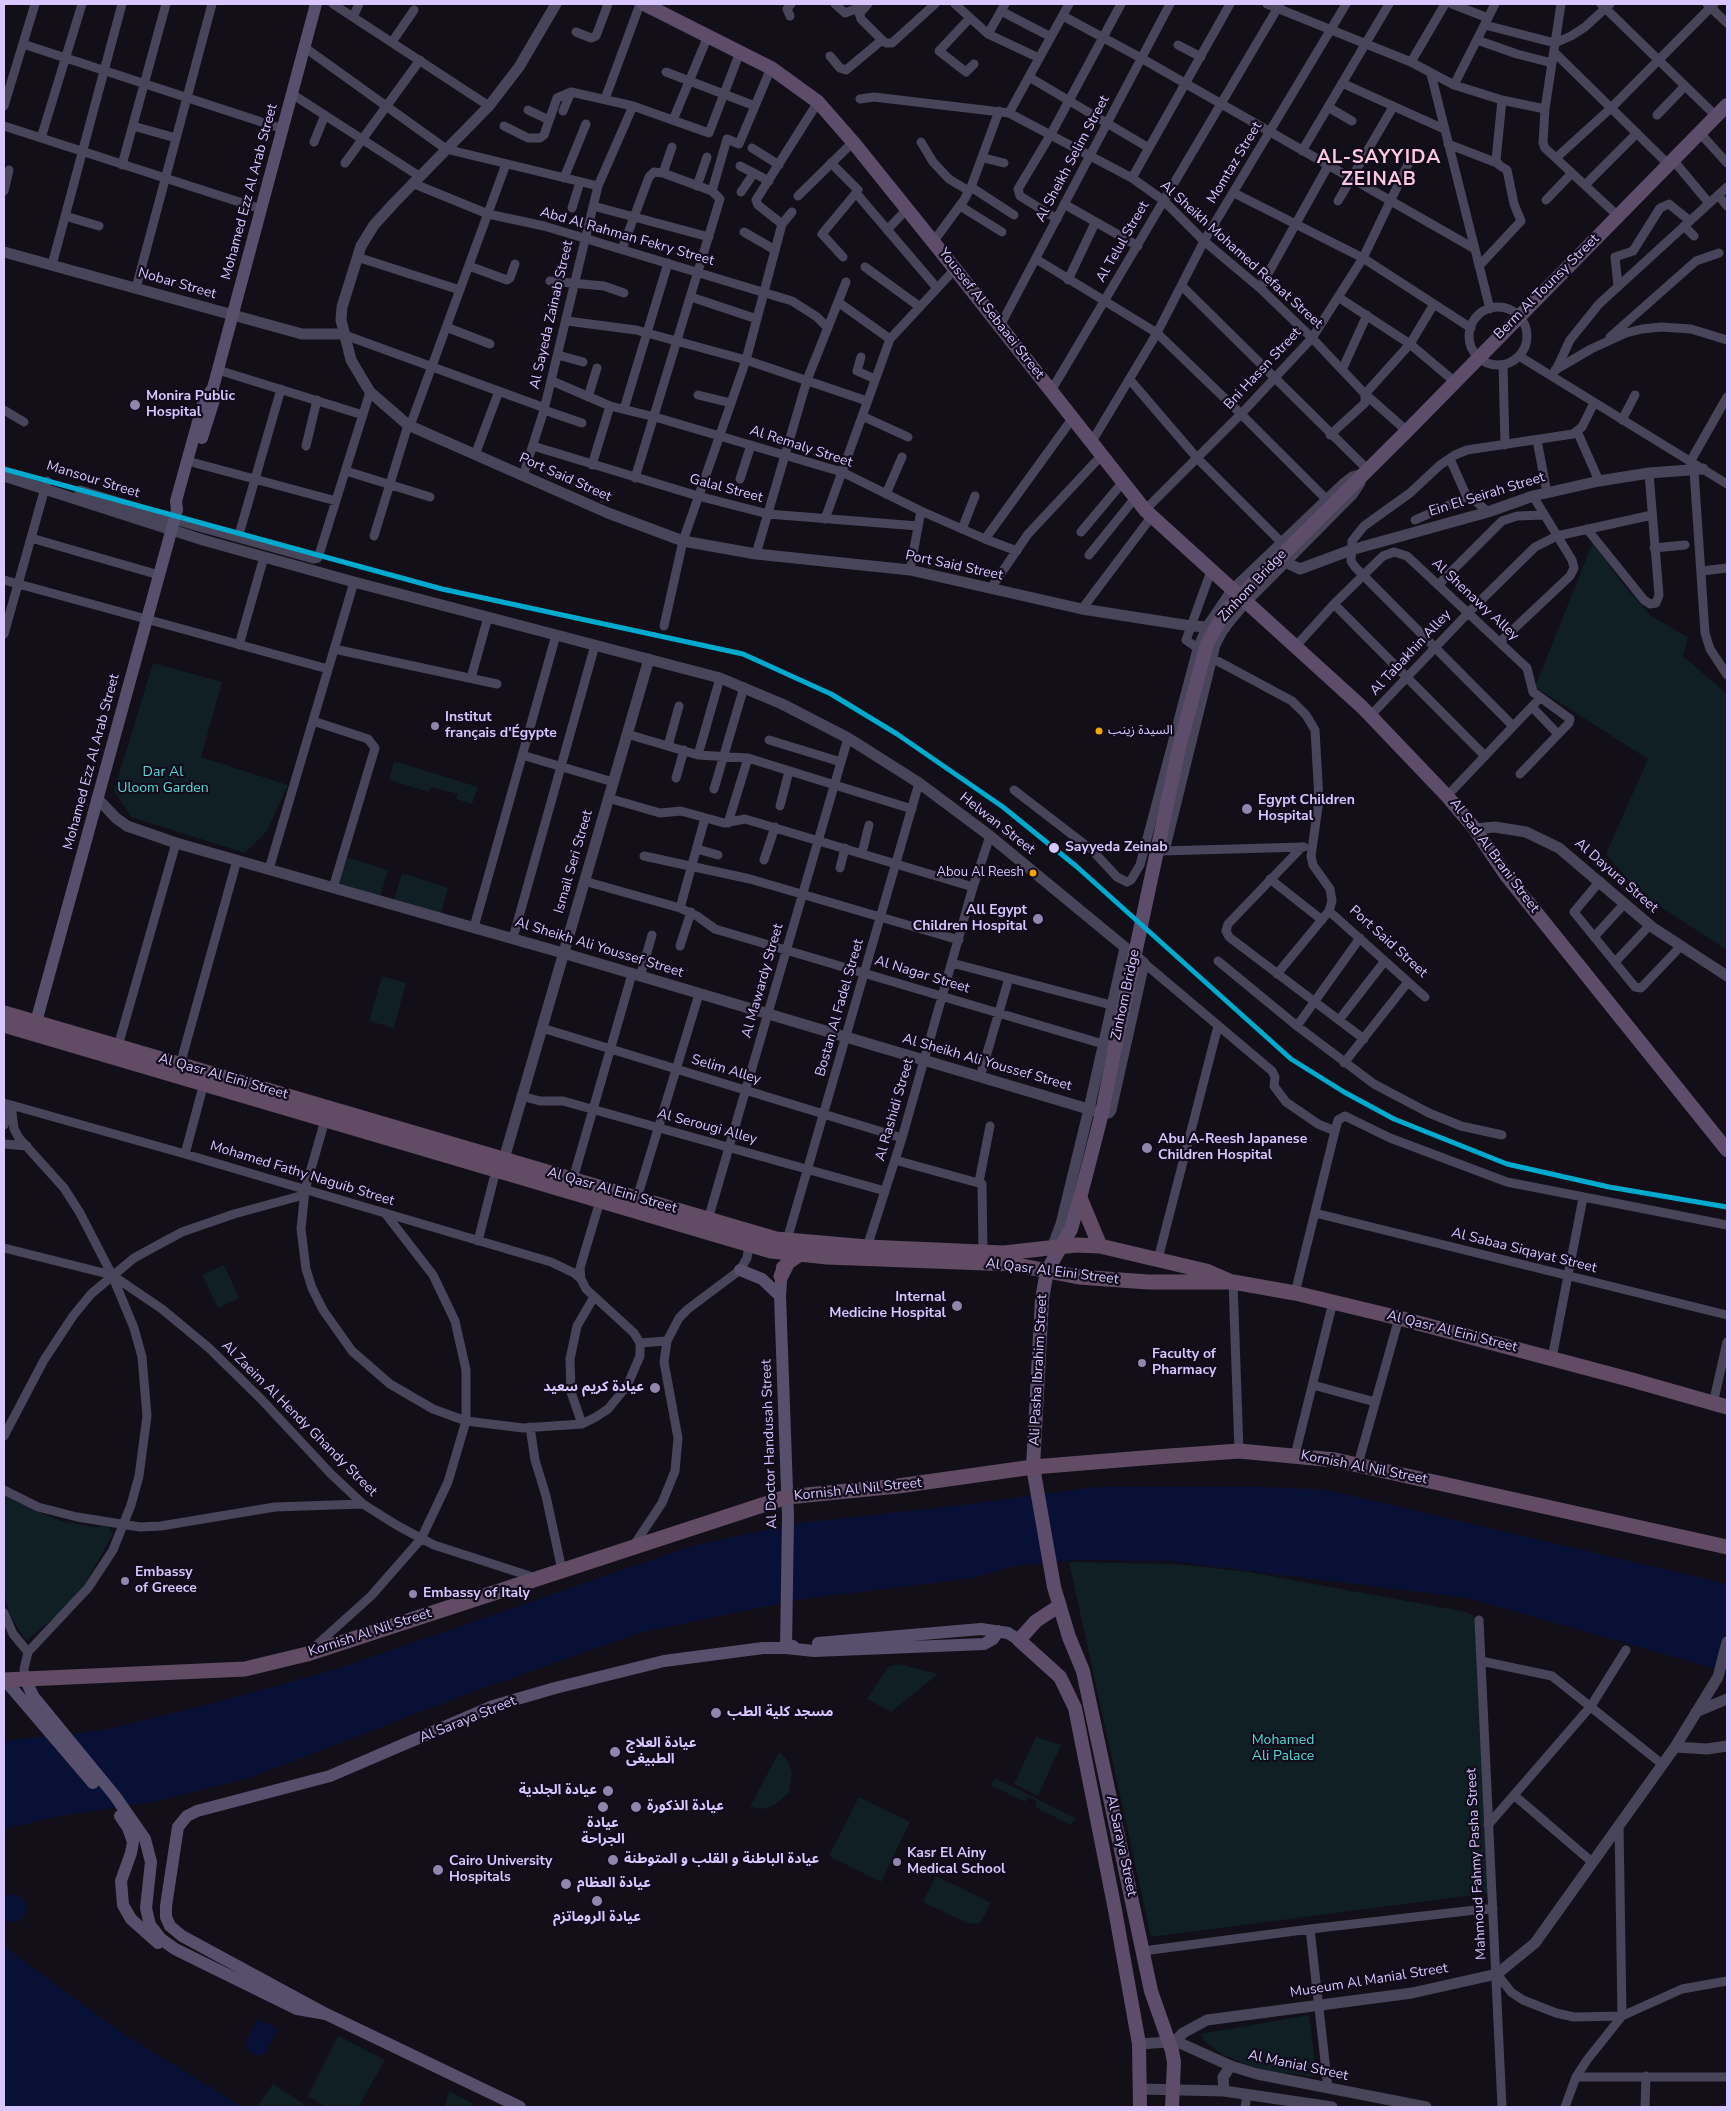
<!DOCTYPE html>
<html>
<head>
<meta charset="utf-8">
<style>
  body { margin:0 }
  #map { position:relative; width:1731px; height:2111px; overflow:hidden; background:#120f18; font-family:"Nunito Sans",sans-serif }
  canvas { display:block }
  .frame { position:absolute; inset:0; border:5px solid #d8c6ff; pointer-events:none }
</style>
</head>
<body>
<div id="map">
<canvas width="1731" height="2111"></canvas>
<div class="frame"></div>
</div>
<script>
const g = document.querySelector('canvas').getContext('2d');
g.lineJoin = 'round';
function fill(path, color) { g.fillStyle = color; g.fill(path, 'evenodd'); }
const poly = rows => new Path2D(rows.map(r => 'M' + r).join(''));
function trace(path, color, width, dash) { g.strokeStyle = color; g.lineWidth = width; g.lineCap = dash ? 'butt' : 'round'; g.setLineDash(dash || []); g.stroke(path); }
function drawText(font, color, halo, rows, align = 'center') {
  g.font = font + ' "Nunito Sans","Noto Sans Arabic",sans-serif'; g.lineWidth = 4.5; g.setLineDash([]); g.textBaseline = 'middle'; g.strokeStyle = halo; g.fillStyle = color; for (const [text, x, y, turn = 0] of rows) {
    g.save(); g.translate(x, y); g.rotate((+turn || 0) * Math.PI / 180); g.textAlign = isNaN(turn) ? turn : align; if (halo) g.strokeText(text, 0, 0); g.fillText(text, 0, 0); g.restore();
  }
}
fill(poly([
  [1593,542,1623,584,1651,616,1688,637,1683,656,1727,694,1727,950,1642,895,1606,854,1648,759,1535,687],
  [153,663,222,682,201,757,288,785,267,831,245,853,131,817,114,791],
  [394,761,478,787,472,804,456,799,458,794,431,787,429,792,389,780],
  [346,857,388,870,380,898,337,886],
  [402,873,448,888,441,914,394,900],
  [382,976,406,983,394,1028,369,1021],
  [224,1265,239,1298,218,1308,202,1275],
  [4,1494,41,1513,61,1521,94,1527,107,1526,113,1534,85,1584,73,1599,61,1612,26,1641,10,1615,4,1594],
  [1069,1562,1176,1564,1249,1572,1467,1612,1477,1618,1489,1893,1151,1937],
  [899,1664,938,1674,891,1712,867,1699,888,1667],
  [1036,1737,1061,1745,1038,1796,1014,1784],
  [779,1752,788,1761,792,1773,789,1792,775,1805,763,1809,750,1807],
  [995,1778,1075,1818,1071,1825,1035,1807,1037,1801,1028,1797,1025,1802,991,1785],
  [859,1797,910,1822,881,1882,829,1856],
  [936,1876,991,1903,980,1923,969,1924,923,1902],
  [1309,2015,1317,2077,1261,2070,1223,2055,1205,2042,1200,2034],
  [338,2036,385,2060,358,2107,326,2107,308,2096],
  [273,2084,308,2107,257,2107],
  [449,2091,473,2104,471,2107,445,2107]
]), '#0f1f24');
fill(poly([
  [1095,1487,1264,1487,1327,1490,1727,1584,1727,1672,1468,1598,1168,1561,1080,1560,1013,1566,973,1578,802,1599,642,1632,464,1695,252,1777,153,1802,59,1816,4,1829,4,1741,104,1730,214,1703,340,1668,689,1547,791,1524,963,1505],
  [15,1894,23,1899,27,1909,21,1920,12,1923,4,1920,4,1897],
  [4,1943,19,1958,128,2037,243,2107,4,2107],
  [258,2019,278,2029,265,2054,256,2055,249,2051,245,2043]
]), '#091035');
trace(poly([
  [333,4,489,106],
  [835,4,845,13,858,8,861,19,882,40],
  [955,4,988,34,1039,58],
  [1267,4,1411,62,1454,85,1502,100,1545,109],
  [1452,4,1488,18],
  [1561,4,1545,109,1543,143,1545,148,1618,216],
  [1601,4,1716,116],
  [1707,4,1727,23],
  [1001,11,1051,37],
  [859,14,868,4],
  [790,16,787,9,791,4],
  [1063,16,1141,58,1475,249],
  [353,17,359,4],
  [970,18,939,51,966,72,974,64],
  [1485,25,1555,43,1571,36,1585,27,1610,4],
  [576,32,591,38,596,36,608,4],
  [988,34,1005,4],
  [1477,40,1517,54,1552,63],
  [392,42,414,10],
  [23,44,283,129],
  [1178,45,1201,57],
  [304,47,446,149,598,186],
  [1554,52,1668,164],
  [830,56,840,68,846,70,882,40,886,43,892,43,935,4],
  [1411,62,1445,4],
  [666,72,755,106],
  [1431,74,1490,309],
  [1029,77,1149,148],
  [1342,83,1444,129],
  [1454,85,1495,4],
  [292,94,419,176],
  [605,99,640,4],
  [860,99,874,97,1009,113,1132,178,1163,200,1204,241,1260,288,1312,338,1365,394,1407,431],
  [4,106,35,4],
  [1328,107,1352,121],
  [528,110,549,120],
  [563,111,571,92],
  [1009,113,1069,4],
  [1657,115,1685,86],
  [673,120,708,36],
  [4,126,261,209],
  [133,126,176,138],
  [504,126,528,138,540,138,544,135,557,98,571,92,633,106,709,133,740,52],
  [1700,133,1727,163],
  [41,138,82,4],
  [314,142,325,115],
  [921,142,933,162,949,179,969,191],
  [1448,144,1497,163],
  [752,148,779,165],
  [1302,151,1389,4],
  [984,158,1004,163],
  [1556,158,1611,108,1714,4],
  [1673,160,1709,203],
  [345,163,420,60],
  [831,163,858,190,856,193],
  [122,165,166,4],
  [740,166,769,181],
  [663,173,672,147],
  [564,178,586,124],
  [1132,178,1230,4],
  [412,183,488,214,544,226,792,301,817,317,828,328],
  [1585,185,1637,133],
  [697,186,707,157],
  [971,187,1014,215],
  [4,191,9,170],
  [712,191,727,139,739,144,771,68],
  [741,192,754,173],
  [856,193,937,288],
  [1234,193,1363,258,1471,328],
  [1718,195,1727,206],
  [798,196,853,142],
  [1546,200,1572,173],
  [1338,201,1393,107],
  [1064,204,1138,246],
  [593,206,709,237],
  [960,206,1002,232],
  [572,208,580,182],
  [65,216,99,226],
  [1057,219,1020,196,1018,189,1051,134,1121,4],
  [782,224,758,205,756,200,818,102],
  [1684,226,1694,236],
  [887,230,907,209],
  [744,232,775,250],
  [933,242,964,200,971,187,999,111],
  [622,249,649,177,654,172,663,173,712,191,720,199,635,478],
  [357,257,460,290],
  [843,257,822,234,856,193],
  [1036,259,1157,333,1241,414,1326,499],
  [52,265,122,4],
  [469,266,507,280,510,278,515,264],
  [1479,266,1521,221,1514,204,1507,170,1499,165,1496,160,1502,100],
  [865,267,920,307],
  [1068,280,1095,223],
  [550,281,604,286,624,293],
  [1182,286,1368,470],
  [1618,286,1615,257,1633,251,1660,208,1669,204,1690,221],
  [136,288,212,4],
  [1260,288,1328,166],
  [691,297,757,319],
  [1338,297,1410,344,1455,382],
  [838,302,890,339],
  '1469 336a29 29 0 1 1 58 0a29 29 0 1 1-58 0Z',
  [567,321,636,330,746,360,867,401],
  [1000,326,1170,4],
  [446,327,490,344],
  [342,334,545,408],
  [1610,337,1696,261,1719,253],
  [558,355,583,362],
  [1519,356,1727,484],
  [861,357,857,371,875,379],
  [1503,365,1505,445],
  [218,370,363,415],
  [1342,370,1367,315],
  [1555,370,1591,349,1626,333,1642,329,1661,327,1691,329,1727,340],
  [1556,370,1570,340,1599,304,1727,187],
  [1130,380,1197,458,1281,542],
  [552,381,610,406,655,417,842,472,921,511,985,539,1017,551],
  [1051,391,1280,4],
  [698,395,731,403],
  [588,397,597,368],
  [624,409,668,263],
  [4,410,24,422],
  [544,410,582,423],
  [862,416,908,437],
  [1622,420,1635,395],
  [410,426,506,164],
  [1577,431,1599,481],
  [1330,435,1365,403,1365,394,1410,344,1434,304],
  [1537,440,1547,493],
  [1091,443,1157,333,1204,241,1346,4],
  [306,446,317,400],
  [533,446,698,496,768,514,918,526],
  [475,455,499,391],
  [1450,459,1467,497,1478,503,1488,512],
  [1690,462,1727,397],
  [195,463,336,501],
  [592,465,610,406],
  [346,471,430,497],
  [1694,471,1705,633,1710,649,1727,675],
  [523,476,544,410,598,186,633,106],
  [740,479,751,445],
  [886,494,902,457],
  [1145,510,1241,414,1312,338,1363,258,1411,158],
  [825,519,890,339,955,269],
  [174,520,313,559,318,558,370,392],
  [1415,520,1467,497],
  [962,529,975,496],
  [1587,529,1644,600,1650,604,1656,603,1659,595,1649,473],
  [1081,532,1122,483],
  [374,536,408,425],
  [31,538,159,575],
  [238,538,281,389],
  [985,539,1072,419],
  [1654,548,1685,545],
  [756,554,807,380,846,282],
  [1089,555,1135,498],
  [910,570,921,511],
  [1211,571,1186,640,1212,658,1292,701,1306,715,1315,730,1319,800,1311,856,1313,865,1330,889,1332,901,1329,911,1277,974],
  [1702,571,1727,568],
  [4,580,328,669],
  [1439,584,1502,521,1517,516,1544,515],
  [991,588,1028,534,1101,456],
  [1334,604,1485,756],
  [1082,609,1152,516],
  [664,626,683,541,746,360,782,224,792,212],
  [4,634,47,481],
  [1500,642,1570,576,1574,568,1572,560,1533,496],
  [239,645,264,557],
  [1296,646,1334,604,1383,556,1394,552,1407,556,1527,668,1533,692,1570,719,1569,723,1520,774],
  [334,649,497,684],
  [471,678,488,617],
  [1532,707,1558,734],
  [1371,715,1469,612,1535,547,1557,536,1652,515],
  [313,721,368,739,375,748,333,888],
  [1513,726,1355,567,1351,561,1352,541,1364,526,1410,493,1440,465,1455,455,1467,450,1573,434,1582,427,1594,403],
  [627,734,698,755,748,758,912,809],
  [769,740,841,762],
  [668,746,679,706],
  [522,755,613,782],
  [698,755,720,678],
  [676,778,684,750],
  [714,789,744,687],
  [1014,790,1092,850,1117,877,1127,882,1131,880,1140,865,1197,649,1206,627,1231,590,1343,483,1352,476,1362,473],
  [1447,796,1540,698],
  [608,798,660,813,681,811,724,823,745,819,973,887],
  [780,806,789,771],
  [728,823,748,758],
  [1302,847,1228,924,1226,931,1229,937,1364,1039],
  [697,849,718,855],
  [1162,851,1304,847],
  [1165,851,1216,645,1225,628,1246,603,1353,495,1361,483],
  [862,853,869,825],
  [644,856,750,879,959,940],
  [764,860,775,827],
  [840,868,845,848],
  [269,869,354,582],
  [1270,879,1322,920],
  [584,881,680,908,697,916,715,929,1103,1044],
  [1600,881,1574,912,1635,987,1641,988,1680,947],
  [680,908,705,818],
  [1329,911,1425,997],
  [474,927,556,635],
  [1594,937,1625,903],
  [513,938,595,645],
  [680,946,691,912],
  [1218,961,1297,1026,1374,1084,1429,1113,1461,1126,1502,1135],
  [1615,962,1650,925],
  [952,963,1111,1005],
  [1144,963,1272,1071,1275,1077,1274,1086,1286,1102,1318,1124,1335,1131,1338,1120,1345,1116,1390,1138,1507,1182,1727,1225],
  [640,977,652,935],
  [1339,1020,1384,962],
  [1297,1026,1360,938],
  [542,1028,902,1138],
  [118,1046,176,843],
  [1344,1063,1408,982],
  [180,1065,237,860],
  [980,1077,1009,978],
  [521,1096,540,1101,563,1101,885,1191],
  [4,1103,185,1154,551,1262,574,1273,581,1279],
  [11,1105,14,1129,19,1138,64,1188,80,1213,112,1275,134,1328,142,1357,147,1416,139,1476,131,1505,113,1550,88,1588,28,1652,24,1669,25,1678],
  [4,1125,10,1108],
  [4,1144,27,1146],
  [185,1154,204,1083],
  [895,1160,982,1184,983,1252],
  [573,1179,632,974],
  [979,1182,990,1126],
  [305,1190,301,1229,306,1269,312,1288,323,1310,352,1351,390,1384,433,1409,466,1421,523,1428,582,1424,596,1417,608,1409,627,1386,640,1356,640,1343,634,1333,586,1289,581,1279,580,1268,600,1201],
  [637,1198,699,994],
  [1315,1213,1727,1315],
  [707,1223,848,738],
  [787,1240,919,783],
  [478,1241,496,1170],
  [867,1247,902,1138,973,887,990,836],
  [4,1248,112,1275,162,1309,209,1348,261,1399,331,1474,363,1504,398,1526,434,1545,536,1578],
  [1158,1259,1218,1026],
  [1233,1282,1239,1451],
  [1295,1293,1335,1131],
  [640,1343,667,1341],
  [1552,1358,1583,1198],
  [1313,1385,1375,1402],
  [1715,1395,1727,1342],
  [582,1424,571,1392,570,1359,577,1326,594,1297],
  [530,1427,535,1460,546,1496,562,1570],
  [4,1436,44,1360,73,1316,91,1294,134,1258,182,1232,234,1214,300,1196,305,1190,325,1120],
  [1295,1455,1333,1302],
  [1358,1464,1399,1318],
  [4,1490,38,1507,77,1517,140,1527,161,1526,275,1507,363,1504],
  [632,1548,662,1503,675,1471,678,1438,664,1362,667,1341,679,1318,688,1309,740,1270,747,1258,749,1245],
  [4,1613,13,1634,28,1652],
  [1479,1620,1502,2107],
  [311,1650,371,1596,421,1539,448,1482,466,1421,466,1370,455,1321,433,1275,385,1213],
  [1481,1661,1552,1676,1662,1764],
  [1515,1796,1592,1862],
  [1488,1825,1591,1706,1626,1650],
  [1310,1929,1328,2088],
  [1143,1951,1310,1929,1493,1908],
  [1497,1974,1511,1992,1523,2000,1556,2013,1574,2017,1622,2016,1619,1824],
  [1576,2077,1727,2077],
  [1245,2107,1247,2095],
  [1565,2107,1576,2077,1587,2060,1622,2016,1682,1989,1727,1981],
  [1645,2107,1646,2076]
]), '#484459', 9);
trace(poly([
  [556,4,519,67,489,106,394,203,374,225,361,246,342,307,341,320,351,360,370,392,408,425,608,513,683,541,756,554,910,570,1082,609,1191,626,1225,628],
  [4,252,302,334,342,334],
  [4,476,203,540,354,582,720,678,782,704,848,738,919,783,990,836,1144,963,1111,1110,1109,1113,1102,1113,563,953,176,843,127,826,116,818,97,798],
  [80,491,174,520],
  [1285,562,1300,569,1351,550,1488,512,1533,496,1599,481,1649,473,1703,469],
  [1475,829,1495,827,1526,832,1559,848,1652,927,1727,976],
  [504,1159,649,659],
  [1052,1248,1061,1224,1089,1109,1125,948],
  [1696,1712,1727,1699],
  [1675,1747,1707,1749,1727,1746],
  [1173,2043,1183,2033,1207,2020,1412,1993,1497,1974,1535,1943,1675,1747,1718,1677,1727,1642],
  [1139,2044,1169,2042,1182,2044,1231,2066,1257,2074,1426,2107],
  [1141,2089,1224,2091,1332,2107],
  [1224,2091,1223,2077,1231,2066]
]), '#484459', 11);
trace(poly([
  [202,438,214,400,213,388,316,4],
  [36,1022,177,510,176,501,204,400,213,388],
  [782,1267,780,1296,788,1517,786,1648,793,1646],
  [740,1270,762,1279,780,1296],
  [818,1643,981,1629,1008,1633,1019,1640],
  [25,1678,33,1696,115,1796,145,1839,151,1862,146,1908,150,1925,161,1939,175,1949,297,2009,326,2014,520,2107],
  [5,1680,93,1783],
  [120,1816,128,1828,133,1842,131,1853,121,1881,123,1905,131,1919,158,1943],
  [326,2014,182,1936,170,1926,166,1917,166,1906,178,1827,187,1816,197,1811,330,1776,493,1706,555,1688,664,1661,763,1648,786,1648,814,1651,984,1644,993,1639,998,1631]
]), '#57506d', 12);
trace(poly([
  [644,4,771,68,818,102,853,142,955,269,1145,510,1362,707,1447,796,1475,829,1506,875,1727,1150],
  [1267,570,1407,431,1727,105],
  [1114,1052,1102,1113,1080,1198,1071,1229,1047,1271,1042,1299,1033,1467,1054,1587,1069,1637,1083,1671,1151,1991,1172,2051,1174,2062,1172,2107],
  [1059,1606,1036,1621,1019,1640,1060,1677,1075,1708,1115,1910,1139,2044,1140,2107]
]), '#5e4c6b', 14);
trace(poly([
  [4,1013,776,1239,867,1247,1004,1253,1076,1245,1100,1246,1206,1271,1229,1281],
  [4,1025,771,1251,827,1257,1012,1264,1079,1277,1148,1282,1233,1282,1295,1293,1399,1318,1632,1380,1727,1407],
  [1080,1198,1100,1246],
  [781,1276,788,1262,800,1254],
  [4,1680,245,1669,307,1654,787,1497,898,1486,1033,1467,1156,1457,1239,1451,1335,1460,1727,1547]
]), '#624c65', 15);
trace(poly([
  [1114,1052,1179,748,1207,644,1224,613,1267,570]
]), '#5e4c6b', 14);
trace(poly([
  [4,469,442,589,743,654,831,694,897,734,1003,807,1076,866,1291,1059,1344,1092,1394,1119,1507,1164,1609,1187,1727,1207]
]), '#00a9ce', 5);
for (const [x, y, r, color] of [
  [135,405,6,"#9386ae"],
  [435,726,5,"#9386ae"],
  [1099,731,4.5,"#f7a600"],
  [1247,809,6,"#9386ae"],
  [1054,848,6,"#d8c6ff"],
  [1033,873,4.5,"#f7a600"],
  [1038,919,6,"#9386ae"],
  [1147,1148,6,"#9386ae"],
  [957,1306,6,"#9386ae"],
  [1142,1363,5,"#9386ae"],
  [655,1388,6,"#9386ae"],
  [125,1581,5,"#9386ae"],
  [413,1594,5,"#9386ae"],
  [716,1713,6,"#9386ae"],
  [615,1752,6,"#9386ae"],
  [608,1791,6,"#9386ae"],
  [603,1807,6,"#9386ae"],
  [636,1807,6,"#9386ae"],
  [613,1860,6,"#9386ae"],
  [897,1862,5,"#9386ae"],
  [438,1870,6,"#9386ae"],
  [566,1884,6,"#9386ae"],
  [597,1901,6,"#9386ae"]
]) { const dot = new Path2D(); dot.arc(x, y, r, 0, 2 * Math.PI); g.fillStyle = color; g.fill(dot); trace(dot, '#110b1c', 2); }
drawText('13px', '#d8c6ff', '#110b1c', [
  ["السيدة زينب",1108,731],
  ["Abou Al Reesh",1024,873,"right"]
], 'left');
drawText('14px', '#d8c6ff', '#110b1c', [
  ["Al Sheikh Selim Street",1073,159,-62],
  ["Momtaz Street",1235,163,-59],
  ["Mohamed Ezz Al Arab Street",250,192,-75],
  ["Abd Al Rahman Fekry Street",627,237,16],
  ["Al Telul Street",1123,242,-60],
  ["Al Sheikh Mohamed Refaat Street",1241,255,42],
  ["Nobar Street",177,284,16],
  ["Berm Al Tounsy Street",1547,287,-45],
  ["Youssef Al Sebaaei Street",991,314,52],
  ["Al Sayeda Zainab Street",552,315,-77],
  ["Bni Hassn Street",1263,369,-47],
  ["Al Remaly Street",801,447,18],
  ["Port Said Street",565,478,24],
  ["Mansour Street",93,480,17],
  ["Galal Street",726,489,15],
  ["Ein El Seirah Street",1487,495,-17],
  ["Port Said Street",954,566,12],
  ["Zinhom Bridge",1253,586,-47],
  ["Al Shenawy Alley",1475,600,43],
  ["Al Tabakhin Alley",1411,653,-47],
  ["Mohamed Ezz Al Arab Street",92,762,-75],
  ["Helwan Street",997,824,38],
  ["Al Sad Al Brani Street",1494,856,53],
  ["Ismail Seri Street",574,862,-74],
  ["Al Dayura Street",1616,876,41],
  ["Port Said Street",1388,942,42],
  ["Al Sheikh Ali Youssef Street",599,948,17],
  ["Al Nagar Street",922,975,17],
  ["Al Mawardy Street",763,981,-74],
  ["Zinhom Bridge",1126,995,-78],
  ["Bostan Al Fadel Street",840,1008,-74],
  ["Al Sheikh Ali Youssef Street",987,1063,16],
  ["Selim Alley",726,1070,17],
  ["Al Qasr Al Eini Street",223,1077,16],
  ["Al Rashidi Street",895,1110,-74],
  ["Al Serougi Alley",707,1127,15],
  ["Mohamed Fathy Naguib Street",302,1174,17],
  ["Al Qasr Al Eini Street",612,1191,16],
  ["Al Sabaa Siqayat Street",1524,1251,14],
  ["Al Qasr Al Eini Street",1052,1272,7],
  ["Al Qasr Al Eini Street",1452,1332,14],
  ["Ali Pasha Ibrahim Street",1039,1370,-87],
  ["Al Zaeim Al Hendy Ghandy Street",299,1419,45],
  ["Al Doctor Handusah Street",770,1444,-92],
  ["Kornish Al Nil Street",1364,1468,11],
  ["Kornish Al Nil Street",858,1490,-6],
  ["Kornish Al Nil Street",370,1633,-18],
  ["Al Saraya Street",468,1720,-22],
  ["Al Saraya Street",1121,1846,78],
  ["Mahmoud Fahmy Pasha Street",1477,1864,-93],
  ["Museum Al Manial Street",1369,1981,-9],
  ["Al Manial Street",1298,2066,12]
]);
drawText('bold 14px', '#d8c6ff', '#110b1c', [
  ["Monira Public",146,397],
  ["Hospital",146,413],
  ["Institut",445,718],
  ["français d'Égypte",445,734],
  ["Egypt Children",1258,801],
  ["Hospital",1258,817],
  ["All Egypt",1027,911,"right"],
  ["Children Hospital",1027,927,"right"],
  ["Abu A-Reesh Japanese",1158,1140],
  ["Children Hospital",1158,1156],
  ["Internal",946,1298,"right"],
  ["Medicine Hospital",946,1314,"right"],
  ["Faculty of",1152,1355],
  ["Pharmacy",1152,1371],
  ["عيادة كريم سعيد",644,1388,"right"],
  ["Embassy",135,1573],
  ["of Greece",135,1589],
  ["Embassy of Italy",423,1594],
  ["مسجد كلية الطب",727,1713],
  ["عيادة العلاج",626,1744],
  ["الطبيغى",626,1760],
  ["عيادة الجلدية",597,1791,"right"],
  ["عيادة الذكورة",647,1807],
  ["عيادة",603,1824,"center"],
  ["الجراحة",603,1840,"center"],
  ["Kasr El Ainy",907,1854],
  ["Medical School",907,1870],
  ["عيادة الباطنة و القلب و المتوطنة",624,1860],
  ["Cairo University",449,1862],
  ["Hospitals",449,1878],
  ["عيادة العظام",577,1884],
  ["عيادة الروماتزم",597,1918,"center"]
], 'left');
drawText('14px', '#53ded7', '#110b1c', [
  ["Dar Al",163,773],
  ["Uloom Garden",163,789],
  ["Mohamed",1283,1741],
  ["Ali Palace",1283,1757]
]);
drawText('bold 14px', '#d8c6ff', '#110b1c', [
  ["Sayyeda Zeinab",1065,848]
], 'left');
g.letterSpacing = '1px';
drawText('bold 19px', '#ffc8e1', '#110b1c', [
  ["AL-SAYYIDA",1379,158],
  ["ZEINAB",1379,180]
]);
g.letterSpacing = '0px';
</script>
</body>
</html>
